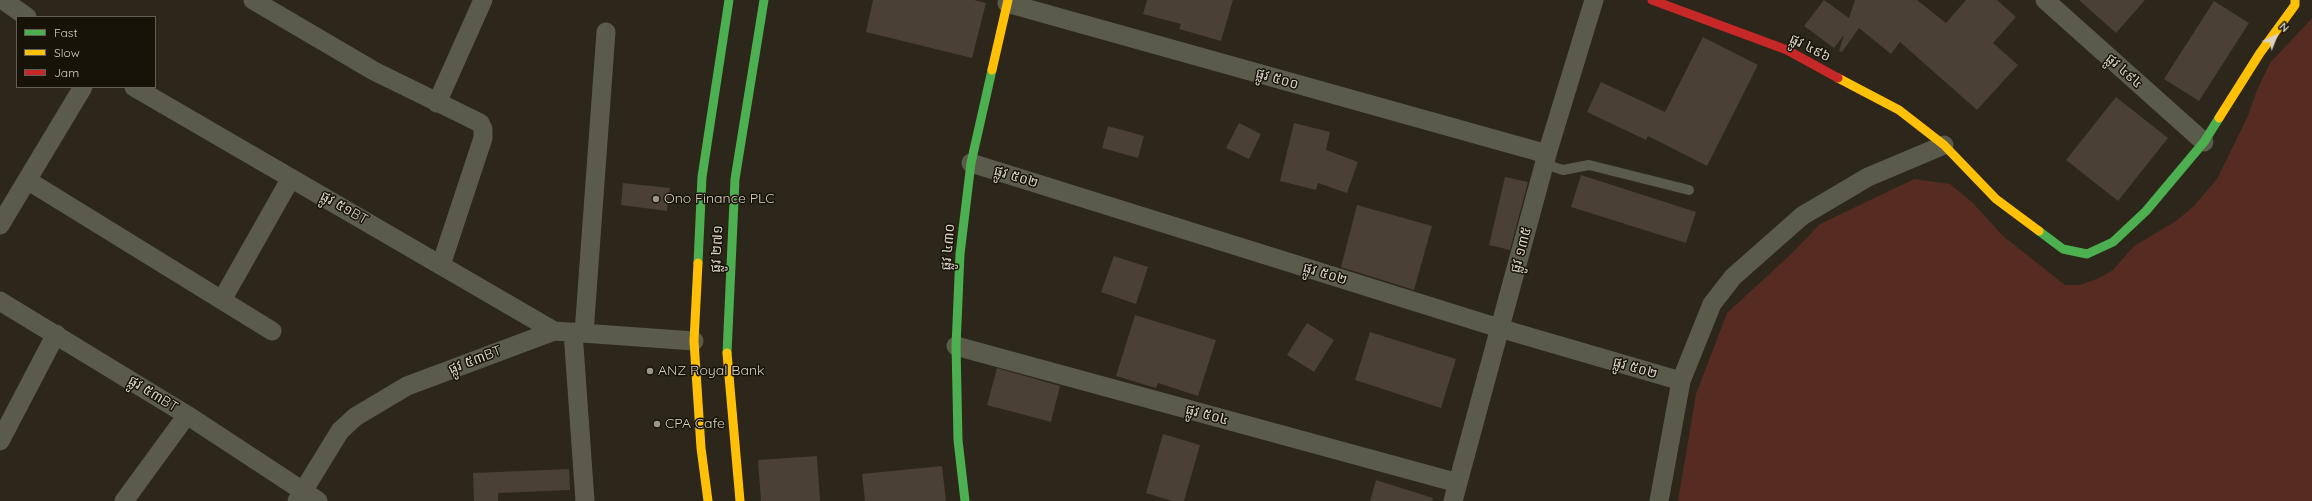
<!DOCTYPE html>
<html>
<head>
<meta charset="utf-8">
<style>
  body { margin:0 }
  #map { position:relative; width:2312px; height:501px; overflow:hidden; background:#2c261b; font-family:Quicksand,sans-serif }
  canvas { display:block }
  .legend { position:absolute; left:16px; top:16px; width:140px; height:72px; box-sizing:border-box; background:#171309; border:1px solid #645f54; margin:0; padding:5px 7px; list-style:none; font-size:12px; color:#d8d2c5 }
  .legend li { display:flex; align-items:center; gap:8px; height:20px }
  .legend b { width:20px; border:1px solid #645f54 }
  .north { position:absolute; left:2256px; top:16px; width:40px; height:40px; -webkit-text-stroke:3px #171309; paint-order:stroke; rotate:43deg; font-size:11px; font-weight:700; line-height:16px; text-align:center; color:#d8d2c5 }
  .north::after { content:''; display:block; margin:auto; width:14px; height:18px; background:#d8d2c5; clip-path:polygon(50% 0,100% 100%,50% 72%,0 100%) }
</style>
</head>
<body>
<div id="map">
<canvas width="2312" height="501"></canvas>
<ul class="legend">
<li><b style="height:5px;background:#4caf50"></b>Fast</li>
<li><b style="height:5px;background:#ffc107"></b>Slow</li>
<li><b style="height:5px;background:#c62828"></b>Jam</li>
</ul>
<div class="north">N</div>
</div>
<script>
const g = document.querySelector('canvas').getContext('2d');
g.lineJoin = 'round';
function fill(path, color) { g.fillStyle = color; g.fill(path, 'evenodd'); }
const poly = rows => new Path2D(rows.map(r => 'M' + r).join(''));
function trace(path, color, width, dash) { g.strokeStyle = color; g.lineWidth = width; g.lineCap = dash ? 'butt' : 'round'; g.setLineDash(dash || []); g.stroke(path); }
function drawText(font, color, halo, rows, align = 'center') {
  g.font = font + ' Quicksand,"Noto Sans Khmer",sans-serif'; g.lineWidth = 3; g.setLineDash([]); g.textBaseline = 'middle'; g.strokeStyle = halo; g.fillStyle = color; for (const [text, x, y, turn = 0] of rows) {
    g.save(); g.translate(x, y); g.rotate((+turn || 0) * Math.PI / 180); g.textAlign = isNaN(turn) ? turn : align; if (halo) g.strokeText(text, 0, 0); g.fillText(text, 0, 0); g.restore();
  }
}
fill(poly([
  [2312,18,2312,501,1678,501,1696,394,1727,313,1790,255,1820,224,1914,179,1950,184,1972,202,2003,236,2065,285,2080,285,2099,278,2113,270,2134,246,2176,221,2193,207,2217,179,2247,118,2257,90,2270,63]
]), '#562b21');
fill(poly([
  [873,0,974,0,986,3,972,58,866,32],
  [1147,0,1233,0,1221,41,1179,29,1181,24,1143,14],
  [1824,0,1849,18,1855,0,1917,0,1946,23,1966,0,1997,0,2016,17,1993,43,2018,65,1977,110,1900,42,1891,54,1859,28,1842,52,1839,51,1844,35,1834,48,1804,26],
  [2079,0,2145,0,2116,33],
  [2214,1,2249,23,2199,101,2164,79],
  [1703,37,1758,65,1707,166,1648,136,1646,140,1587,112,1601,82,1665,112],
  [2116,97,2168,138,2118,201,2066,160],
  [1239,123,1261,134,1249,159,1226,148],
  [1294,123,1330,132,1326,150,1358,162,1347,193,1318,183,1316,190,1280,181],
  [1108,126,1144,136,1138,158,1102,148],
  [1581,175,1696,212,1686,243,1571,207],
  [1505,177,1528,182,1510,250,1489,245],
  [623,183,670,188,667,211,621,205],
  [1357,205,1432,226,1414,290,1341,267],
  [1114,256,1148,267,1136,304,1101,292],
  [1135,315,1216,340,1198,396,1158,383,1156,388,1116,376],
  [1307,323,1334,340,1314,372,1287,355],
  [1370,332,1456,359,1441,408,1355,380],
  [997,368,1060,386,1051,422,987,405],
  [1163,434,1200,445,1184,501,1172,501,1146,493],
  [817,456,820,501,761,501,758,460],
  [942,466,946,501,865,501,862,474],
  [569,469,570,490,498,493,498,501,474,501,473,473],
  [1376,480,1433,498,1432,501,1370,501]
]), '#4a4034');
trace(poly([
  [1544,164,1563,170,1589,165,1689,190]
]), '#5b5b4c', 10);
trace(poly([
  [3,0,27,17],
  [253,0,374,71,480,123,483,129,483,138,441,265],
  [2045,0,2204,142],
  [1007,3,1547,154],
  [134,87,554,331],
  [437,103,483,0],
  [971,163,1499,328,1681,381],
  [27,180,272,331],
  [0,225,83,87],
  [222,300,291,178],
  [0,301,187,415,318,501],
  [573,332,585,501],
  [584,333,606,32],
  [956,346,1458,483],
  [0,441,56,334],
  [124,501,187,415],
  [297,501,340,431,355,417,407,386,554,331,694,341],
  [1453,501,1547,154,1594,0],
  [1659,501,1681,381,1712,304,1733,277,1802,216,1868,177,1944,145]
]), '#5b5b4c', 19);
trace(poly([
  [2039,231,2063,249,2087,254,2113,242,2146,211,2204,142,2219,118],
  [698,263,702,177,729,0],
  [727,353,735,179,764,0],
  [965,501,958,440,956,346,960,254,971,163,992,70]
]), '#4caf50', 9);
trace(poly([
  [992,70,1008,0],
  [1838,78,1899,110,1944,145,1996,199,2039,231],
  [2219,118,2260,53,2295,5,2295,0],
  [698,263,694,341,701,448,708,501],
  [727,353,740,501]
]), '#ffc107', 9);
trace(poly([
  [1652,0,1787,50,1838,78]
]), '#c62828', 9);
for (const [x, y, r, color] of [
  [656,199,4,"#9c968a"],
  [650,371,4,"#9c968a"],
  [657,424,4,"#9c968a"]
]) { const dot = new Path2D(); dot.arc(x, y, r, 0, 2 * Math.PI); g.fillStyle = color; g.fill(dot); trace(dot, '#171309', 1.5); }
drawText('14px', '#d8d2c5', '#171309', [
  ["ផ្លូវ ៤៩៦",1810,48,27],
  ["ផ្លូវ ៤៩៤",2124,71,42],
  ["ផ្លូវ ៥០០",1277,79,16],
  ["ផ្លូវ ៥០២",1016,177,17],
  ["ផ្លូវ ៥១BT",344,208,30],
  ["ផ្លូវ ៤៣០",948,247,-85],
  ["ផ្លូវ ២៧១",717,249,-87],
  ["ផ្លូវ ១៣៥",1521,250,-75],
  ["ផ្លូវ ៥០២",1325,274,17],
  ["ផ្លូវ ៥៣BT",475,360,-21],
  ["ផ្លូវ ៥០២",1635,368,16],
  ["ផ្លូវ ៥៣BT",153,394,32],
  ["ផ្លូវ ៥០៤",1207,415,15]
]);
drawText('14px', '#d8d2c5', '#171309', [
  ["Ono Finance PLC",664,199],
  ["ANZ Royal Bank",658,371],
  ["CPA Cafe",665,424]
], 'left');
</script>
</body>
</html>
